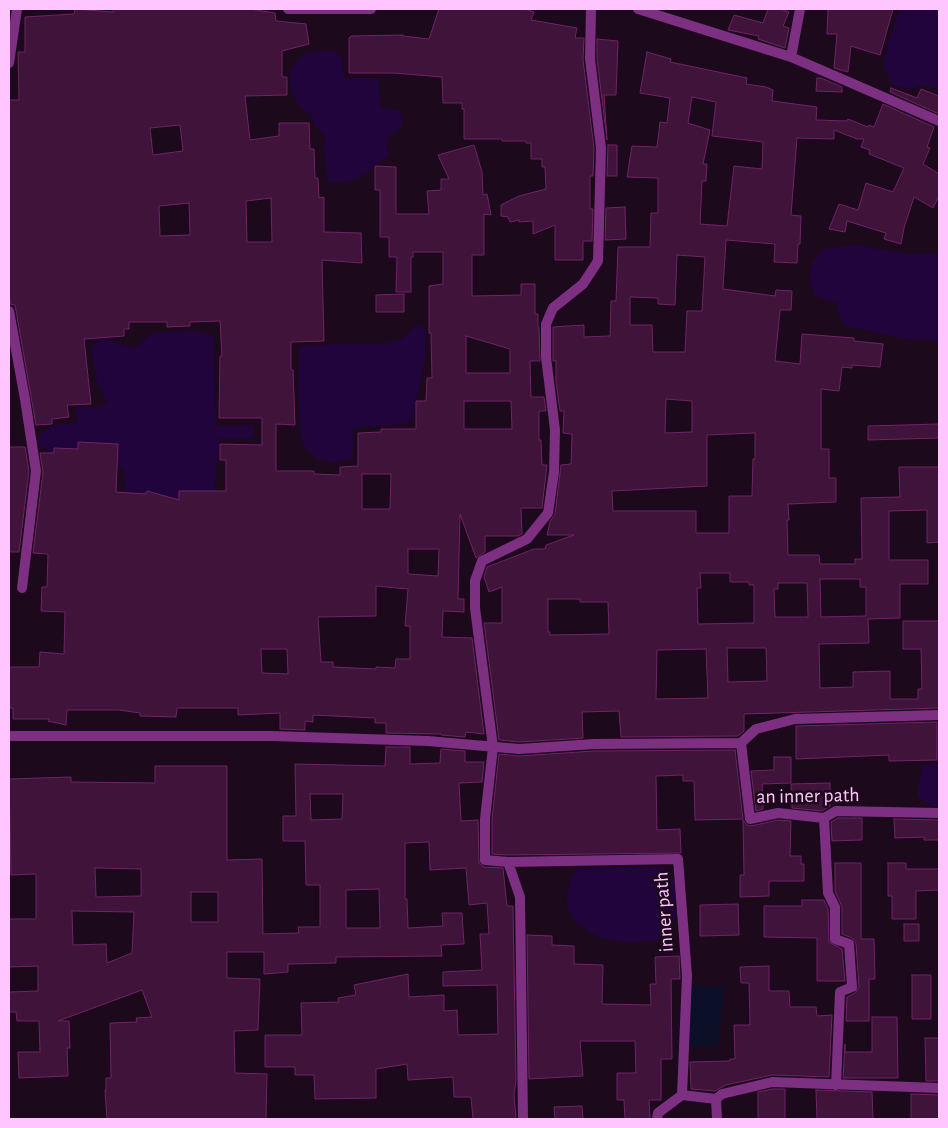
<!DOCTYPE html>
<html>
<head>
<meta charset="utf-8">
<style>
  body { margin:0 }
  #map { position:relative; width:948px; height:1128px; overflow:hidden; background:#1d091c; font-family:"Alegreya Sans",sans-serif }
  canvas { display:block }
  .frame { position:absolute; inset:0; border:10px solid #ffc5fe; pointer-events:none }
</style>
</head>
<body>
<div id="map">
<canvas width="948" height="1128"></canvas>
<div class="frame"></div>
</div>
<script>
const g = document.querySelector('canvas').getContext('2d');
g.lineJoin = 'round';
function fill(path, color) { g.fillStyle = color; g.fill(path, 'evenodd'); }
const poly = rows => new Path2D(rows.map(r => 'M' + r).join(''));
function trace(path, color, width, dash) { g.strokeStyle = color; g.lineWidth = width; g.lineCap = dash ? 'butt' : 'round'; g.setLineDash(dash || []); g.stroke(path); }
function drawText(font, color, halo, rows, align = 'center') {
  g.font = font + ' "Alegreya Sans",sans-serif'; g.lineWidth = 5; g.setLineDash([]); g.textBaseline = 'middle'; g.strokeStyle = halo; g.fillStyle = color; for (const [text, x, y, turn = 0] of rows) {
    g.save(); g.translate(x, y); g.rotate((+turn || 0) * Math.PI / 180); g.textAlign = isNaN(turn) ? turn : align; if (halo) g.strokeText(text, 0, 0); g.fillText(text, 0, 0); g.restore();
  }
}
fill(poly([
  [702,986,724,988,718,1046,685,1046,686,988]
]), '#0c0f28');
fill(poly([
  [900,9,939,9,939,89,920,85,911,90,892,84,883,65,889,40],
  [320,51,336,51,342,59,345,78,379,78,380,107,399,110,403,121,400,129,389,136,387,149,389,153,386,158,372,166,369,172,348,182,328,182,323,145,326,137,314,125,311,114,304,110,297,103,291,90,289,72,297,60,307,53],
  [854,245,908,254,930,253,939,255,939,341,906,339,845,326,837,312,838,303,824,300,815,294,809,280,812,263,821,251,828,248],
  [416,326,424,327,426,333,425,359,412,420,404,424,353,428,353,459,334,462,319,460,306,449,301,437,298,394,299,347,346,343,381,344,400,340],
  [195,330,213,336,216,421,219,426,253,425,253,438,219,439,214,501,126,508,124,468,52,465,47,449,40,447,37,442,41,433,53,425,77,422,76,407,99,407,107,403,103,393,97,384,91,347,103,338,135,348,152,333],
  [939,763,939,807,931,806,917,796,922,765],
  [663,867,671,873,675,884,676,915,669,934,656,941,622,942,598,937,574,921,566,904,571,877,579,868]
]), '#22043c');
const building = poly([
  [75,9,113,12,114,9,250,9,275,13,276,21,306,24,309,44,282,51,282,77,287,77,287,95,245,96,250,140,279,136,279,123,309,123,310,149,314,149,315,178,318,178,319,198,324,197,324,232,361,233,362,263,322,260,324,341,291,342,291,370,293,370,295,425,276,424,276,471,314,471,314,474,340,475,340,467,358,466,358,433,381,432,381,429,416,429,416,401,426,401,427,378,432,378,431,333,429,333,429,286,443,284,443,252,413,252,413,257,411,257,411,292,396,292,397,257,389,257,389,237,380,237,380,190,375,190,375,166,396,167,396,214,429,214,427,191,441,190,441,179,449,179,438,155,474,145,482,172,483,195,487,194,491,215,484,214,484,255,472,255,472,296,521,295,521,284,535,284,535,314,538,314,538,327,539,327,540,361,530,361,531,397,544,397,546,411,539,411,539,440,541,440,542,465,547,465,542,508,521,508,522,534,518,536,485,536,485,552,476,558,460,514,458,599,464,599,464,612,443,611,442,637,472,638,484,734,466,732,465,737,441,735,441,734,386,733,386,723,375,723,375,718,313,715,313,722,305,721,305,730,280,729,280,713,238,715,238,708,177,708,176,717,140,716,140,713,119,710,67,710,66,725,48,721,49,719,13,719,13,708,9,708,9,667,39,667,40,652,64,654,65,612,41,611,42,587,47,587,48,554,33,553,43,472,40,453,54,453,54,448,78,449,78,442,118,444,116,492,146,494,147,491,179,500,179,491,226,491,226,460,220,460,220,444,262,445,262,418,219,418,220,356,222,356,220,321,190,322,190,326,167,327,167,322,129,322,129,329,124,329,124,336,84,339,91,404,67,405,69,417,52,419,52,424,36,425,15,305,10,304,9,290,9,100,19,100,18,52,25,52,25,17,74,14,75,9],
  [180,125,183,151,153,155,150,128,180,125],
  [271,198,272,242,247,242,246,201,271,198],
  [189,203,190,235,160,236,159,206,189,203],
  [466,336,510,349,510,373,466,373,466,336],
  [464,401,511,401,512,429,464,429,464,401],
  [362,474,391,474,390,509,362,509,362,474],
  [408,549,439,549,438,576,408,574,408,549],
  [376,586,408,589,405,626,410,626,410,659,396,659,395,668,376,667,376,669,333,667,333,662,321,662,318,617,376,616,376,586],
  [261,649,287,649,288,674,262,673,261,649],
  [439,9,525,9,534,12,531,20,577,28,575,38,584,38,583,60,594,148,593,176,590,176,590,209,593,209,592,241,583,241,583,260,555,260,555,225,533,234,533,221,519,222,519,220,510,222,508,217,501,216,501,205,519,196,546,189,545,167,542,167,542,159,531,159,531,143,526,143,526,141,502,141,502,139,464,139,464,109,462,109,462,103,443,103,442,77,394,73,349,73,349,38,351,36,403,35,403,36,429,39,439,9],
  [768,9,780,9,789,12,783,26,789,28,785,48,758,39,759,36,728,30,734,15,763,23,768,9],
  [828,9,893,9,880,55,851,46,848,72,834,68,837,34,827,34,828,9],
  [597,39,618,41,616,95,604,95,607,140,597,59,597,39],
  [647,52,671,59,670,62,747,78,746,84,766,87,773,90,772,101,817,107,816,120,847,121,848,119,868,127,869,125,874,127,883,104,934,127,927,147,930,148,923,164,939,174,939,196,933,208,914,197,904,228,901,244,884,239,886,233,847,221,845,232,829,229,839,204,858,210,866,183,893,192,904,168,869,154,870,150,861,147,864,139,857,139,834,130,834,139,797,138,791,215,801,216,800,244,798,244,797,263,774,262,775,244,726,240,723,289,775,296,776,290,792,291,791,310,780,310,775,361,800,364,802,334,854,338,854,341,883,344,880,367,852,365,852,368,842,367,839,391,821,389,821,449,829,449,829,478,836,478,836,502,788,504,789,520,787,520,788,555,819,555,820,564,855,564,855,559,862,559,861,498,900,497,899,467,939,467,939,542,927,543,927,510,889,511,889,560,928,560,928,584,900,584,900,618,868,619,869,643,819,644,820,688,853,687,853,672,890,671,890,699,918,699,918,689,922,689,921,649,903,649,903,621,939,621,939,708,744,714,744,731,738,736,621,737,619,711,582,712,583,738,519,742,499,740,484,623,502,623,502,587,489,592,484,577,487,567,534,549,545,549,546,545,574,535,547,535,550,522,555,514,561,465,571,464,572,434,563,433,564,411,560,411,556,382,556,361,553,361,553,327,584,325,584,337,610,336,611,301,616,301,618,247,650,247,651,213,658,213,658,178,627,177,632,146,657,147,660,122,667,123,670,98,640,93,647,52],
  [692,97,716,102,712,136,763,142,762,169,734,166,727,226,700,224,702,181,706,181,707,164,703,164,710,130,688,123,692,97],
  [677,255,705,257,702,311,687,311,685,352,653,352,652,325,630,325,630,297,658,298,658,304,675,305,677,255],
  [666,399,692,401,692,432,665,433,666,399],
  [755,433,755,459,753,459,752,496,729,496,729,533,696,533,696,511,613,511,612,491,707,486,707,435,755,433],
  [700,573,730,573,730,582,749,582,749,585,754,585,754,623,698,624,697,588,701,588,700,573],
  [820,579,860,579,860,587,866,587,866,616,821,617,820,579],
  [778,583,807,583,808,617,775,617,774,589,778,589,778,583],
  [548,599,580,599,580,602,608,602,609,634,550,635,550,632,548,632,548,599],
  [727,648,766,648,767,681,728,682,727,648],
  [706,649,708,698,656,699,657,650,706,649],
  [817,78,821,78,842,87,842,92,816,91,817,78],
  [891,88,917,98,921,89,939,96,939,114,890,92,891,88],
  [608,145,617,145,617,176,607,176,608,145],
  [625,207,626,239,605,240,606,208,625,207],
  [404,294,404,312,376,312,376,295,404,294],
  [939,424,939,438,868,440,868,426,939,424],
  [9,447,25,447,29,471,19,552,9,552,9,447],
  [937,722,937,760,889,761,889,755,796,759,796,726,937,722],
  [386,747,410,747,410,764,440,763,441,749,465,751,465,762,484,762,482,782,459,783,461,821,478,820,479,863,484,867,503,868,507,906,513,906,516,1080,514,1095,516,1119,473,1119,471,1097,454,1097,453,1077,408,1080,407,1064,376,1069,376,1098,315,1099,314,1075,295,1075,295,1067,265,1067,265,1035,302,1035,301,1003,339,1002,338,998,356,995,354,985,408,974,409,997,444,995,444,1011,457,1010,458,1035,498,1034,497,985,443,986,443,972,482,970,480,934,489,934,487,903,469,905,466,868,430,870,429,842,405,843,405,899,407,899,408,928,443,926,442,913,462,913,464,944,441,945,442,956,336,957,336,963,288,964,288,972,264,974,264,952,227,952,227,978,260,979,258,1030,234,1031,235,1073,267,1074,266,1119,107,1119,105,1090,106,1090,106,1078,111,1078,110,1023,137,1022,136,1018,152,1017,142,990,58,1021,69,1021,70,1048,67,1048,68,1076,19,1078,18,1052,40,1052,39,1021,17,1021,16,1012,9,1012,9,992,38,991,38,966,9,967,9,919,36,919,36,874,11,875,9,779,71,777,71,782,155,783,155,766,227,766,227,860,262,859,263,934,299,933,298,927,320,927,320,885,306,885,305,841,283,841,283,816,296,816,295,764,385,766,386,747],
  [310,794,343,794,342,819,311,820,310,794],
  [95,868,141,869,141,896,96,897,95,868],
  [379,889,380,928,346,928,346,890,379,889],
  [191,892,218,892,218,922,191,922,191,892],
  [72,911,134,912,132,953,107,963,106,944,73,945,72,911],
  [735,750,743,819,695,820,694,781,683,781,683,775,656,776,657,830,680,829,681,853,508,855,492,854,492,819,499,754,519,756,594,751,735,750],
  [774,757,791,757,791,783,762,784,763,809,756,811,751,771,774,770,774,757],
  [830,783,830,806,822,811,792,808,791,784,830,783],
  [838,818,862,818,862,840,832,841,831,822,838,818],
  [894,819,939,820,939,840,924,840,924,837,895,838,894,819],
  [743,820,747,825,751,826,778,820,791,821,790,856,801,856,801,864,804,864,804,881,769,881,769,896,740,897,740,875,744,875,743,820],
  [835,863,861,863,861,939,874,939,875,979,869,979,869,1021,846,1021,847,997,855,993,859,987,856,944,852,938,842,934,842,907,835,891,835,863],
  [888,863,906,863,906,869,939,869,939,890,916,891,916,919,892,919,892,896,888,896,888,863],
  [802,900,824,900,828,909,829,942,842,949,845,981,817,981,817,938,764,937,764,906,802,906,802,900],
  [738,904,739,935,700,936,700,905,738,904],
  [904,924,919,924,919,941,904,941,904,924],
  [527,935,552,936,552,945,574,946,574,964,603,965,602,1004,651,1005,650,984,656,984,655,957,679,956,680,979,671,979,672,1059,661,1059,661,1100,649,1100,650,1119,625,1119,624,1100,617,1100,617,1073,636,1073,635,1041,580,1041,583,1076,529,1079,527,935],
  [769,966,769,991,789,991,790,1007,816,1007,817,1016,832,1015,829,1077,772,1075,726,1085,715,1091,691,1089,690,1062,730,1061,730,1059,735,1059,734,1025,750,1025,749,983,741,983,740,967,769,966],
  [912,975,931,975,931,1019,912,1019,912,975],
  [872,1017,897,1017,898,1078,843,1078,845,1044,845,1052,872,1052,872,1017],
  [925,1038,939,1038,939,1081,926,1081,925,1038],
  [773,1089,785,1089,785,1119,758,1119,758,1092,773,1089],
  [816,1090,872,1092,873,1119,817,1119,816,1090],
  [911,1094,939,1095,939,1119,911,1119,911,1094],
  [582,1106,583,1119,555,1119,554,1107,582,1106]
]);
fill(building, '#40133b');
trace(building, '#6f2367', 1);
trace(poly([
  [288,9,371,9],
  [638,9,791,57],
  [800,9,791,57,939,121],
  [9,63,17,9],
  [9,311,25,399,36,471,22,588],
  [9,736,272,736,428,741,519,749,594,744,741,743,756,729,795,719,939,715],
  [741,743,750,819,778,813,824,818,836,811,939,813],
  [824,818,828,893,835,907,835,939,849,944,852,987,840,992,836,1085],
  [508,862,678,859,687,976,682,1095,658,1113,657,1119],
  [682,1095,716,1099],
  [716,1099,722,1094,772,1082,939,1088],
  [716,1099,717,1119],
  [523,1119,520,897,508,862,485,860,485,819,493,747,475,608,475,581,482,561,527,539,548,513,554,472,555,430,546,357,546,324,553,308,583,284,598,261,601,148,590,59,591,9]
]), '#7d2f82', 10);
drawText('20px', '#ffc5fe', '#1d091c', [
  ["an inner path",808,796,-1],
  ["inner path",664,912,-94]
]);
</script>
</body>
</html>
